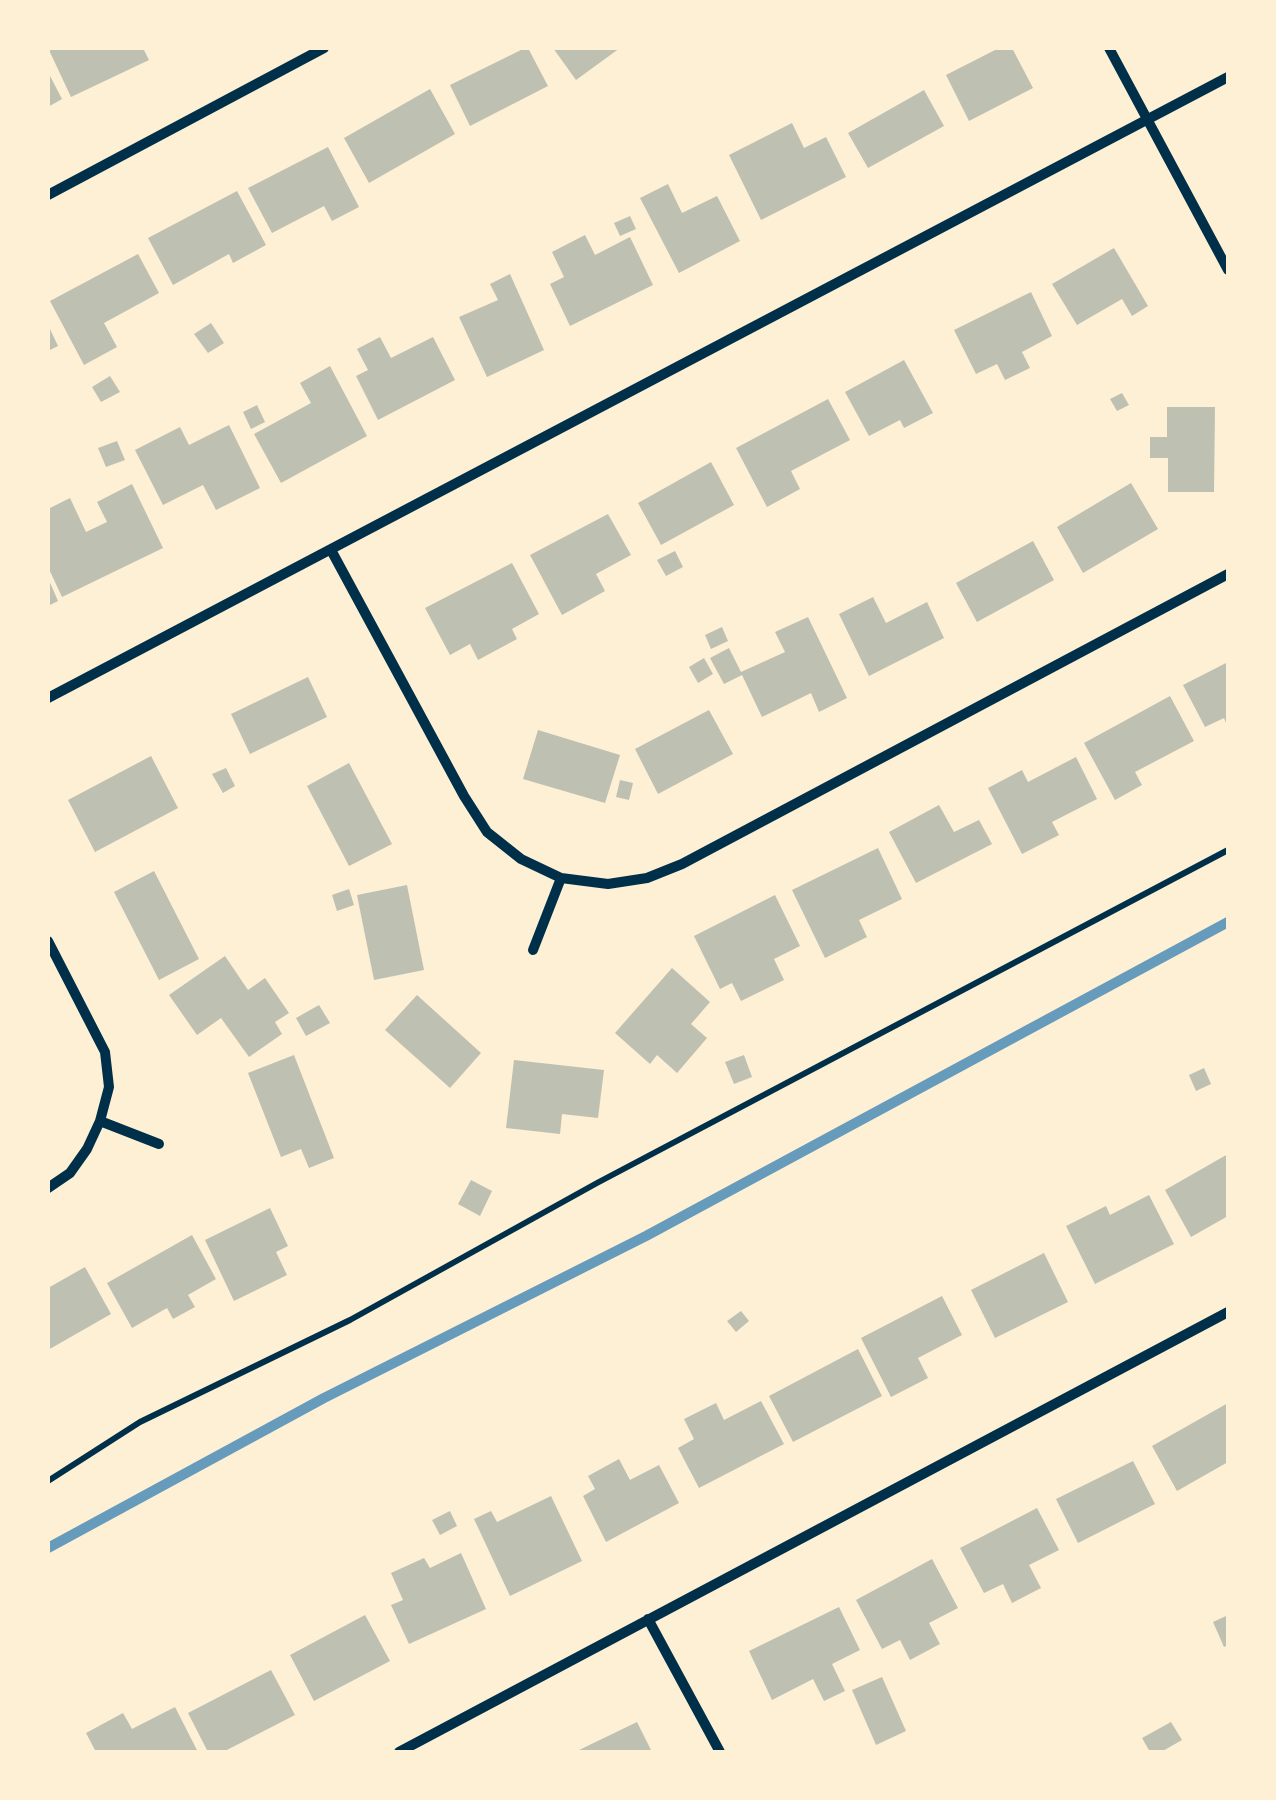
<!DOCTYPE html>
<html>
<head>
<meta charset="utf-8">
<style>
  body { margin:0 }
  #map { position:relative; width:1276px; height:1800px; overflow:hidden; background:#fdf0d5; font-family:"PT Sans",sans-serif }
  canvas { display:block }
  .frame { position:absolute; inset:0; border:50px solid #fdf0d5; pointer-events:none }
</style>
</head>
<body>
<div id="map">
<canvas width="1276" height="1800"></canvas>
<div class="frame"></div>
</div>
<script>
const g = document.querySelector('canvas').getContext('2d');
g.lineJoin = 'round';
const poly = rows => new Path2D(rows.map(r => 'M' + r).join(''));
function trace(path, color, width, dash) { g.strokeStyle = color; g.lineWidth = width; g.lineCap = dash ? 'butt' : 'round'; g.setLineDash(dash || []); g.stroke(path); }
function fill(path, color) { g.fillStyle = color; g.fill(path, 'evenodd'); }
trace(poly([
  [48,1548,324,1398,646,1236,1228,922]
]), '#669bbc', 10);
fill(poly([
  [48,48,143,48,149,60,71,97],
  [525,48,528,48,548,86,470,126,450,85],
  [553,48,620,48,576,80],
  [999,48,1012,48,1033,88,969,121,946,75],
  [48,72,62,99,48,107],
  [430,89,455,134,369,183,344,138],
  [924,90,944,126,868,168,848,133],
  [792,123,804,148,826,137,846,177,761,220,729,155],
  [328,147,359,207,332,221,324,206,272,233,248,188],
  [668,184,682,213,717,196,740,241,679,273,640,198],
  [237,191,266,245,233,263,229,254,173,285,148,238],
  [630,216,636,229,620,236,614,223],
  [585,235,595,255,630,237,653,285,570,326,550,284,564,277,552,252],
  [1114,248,1148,306,1132,316,1122,299,1077,325,1052,284],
  [138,254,159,293,104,323,117,347,84,365,50,301],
  [510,274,544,350,487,377,459,317,498,300,490,284],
  [1031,292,1052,336,1022,352,1030,368,1005,380,997,364,976,374,954,330],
  [211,323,224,343,208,353,194,334],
  [48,325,58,346,48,351],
  [380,337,391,358,433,337,455,380,378,420,356,376,368,370,357,349],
  [904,360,933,413,904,428,900,420,869,436,845,392],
  [330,366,367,436,281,483,254,434,311,403,300,383],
  [110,376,120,392,101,402,92,387],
  [1122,393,1129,405,1117,411,1110,399],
  [828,399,850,440,791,471,800,489,767,507,736,448],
  [257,405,265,422,251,429,243,412],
  [1167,407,1215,407,1214,492,1168,492,1168,458,1150,458,1150,437,1167,437],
  [229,425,260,488,216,510,203,485,163,505,135,450,180,427,189,445],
  [117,441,125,460,106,467,98,448],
  [711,462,734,505,661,545,638,503],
  [1131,483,1158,529,1083,573,1057,527],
  [132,484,163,548,62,597,48,567,48,509,70,498,86,532,107,522,97,502],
  [608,514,631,555,596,574,605,591,562,615,530,555],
  [1033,541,1054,580,977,622,956,583],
  [675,551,683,567,666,576,657,560],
  [512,563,539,614,512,629,517,639,478,660,470,644,450,655,425,608],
  [48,578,58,601,48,606],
  [873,597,886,623,927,602,944,638,869,676,839,614],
  [808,617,847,698,819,712,811,693,762,717,742,675,724,684,710,658,729,648,741,672,785,652,775,632],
  [722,627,728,641,711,649,705,635],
  [704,658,713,674,698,683,689,667],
  [1228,662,1228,728,1224,718,1205,727,1183,685],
  [308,677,327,717,250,754,231,714],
  [1170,696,1194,741,1135,772,1142,785,1115,800,1084,743],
  [709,710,733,754,658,794,635,749],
  [538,730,620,755,605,803,523,779],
  [151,756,178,808,95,852,68,800],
  [1076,757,1097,799,1052,822,1059,835,1022,854,988,788,1022,770,1028,782],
  [349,763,392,844,349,866,307,786],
  [226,768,235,786,223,793,212,774],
  [620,780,633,783,629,800,616,797],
  [939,805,954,832,979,820,992,844,916,883,889,832],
  [878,848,902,899,859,920,867,937,825,958,792,890],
  [154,871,199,959,159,980,114,892],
  [407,885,424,970,374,980,357,895],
  [349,889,354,905,337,911,332,895],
  [775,895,800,946,774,959,784,980,741,1001,732,983,720,989,694,936],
  [225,956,248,990,265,978,289,1013,275,1022,282,1034,249,1057,221,1018,197,1035,169,995],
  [672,968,710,1002,691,1024,707,1038,677,1073,657,1055,650,1064,615,1033],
  [417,995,481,1053,450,1088,385,1030],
  [319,1005,330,1023,306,1036,296,1018],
  [294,1055,334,1158,309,1168,301,1149,281,1157,248,1073],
  [744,1055,752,1077,734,1084,725,1062],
  [514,1060,604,1070,598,1118,562,1114,560,1134,506,1128],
  [1204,1068,1211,1084,1196,1091,1189,1075],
  [1228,1154,1228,1216,1191,1237,1165,1190],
  [471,1180,492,1191,480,1216,458,1204],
  [1149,1195,1174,1244,1095,1284,1066,1226,1106,1206,1110,1215],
  [270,1208,288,1246,276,1252,287,1275,234,1301,205,1240],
  [192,1235,216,1279,188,1295,195,1307,173,1319,167,1308,132,1328,107,1283],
  [1044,1253,1068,1302,995,1338,971,1290],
  [85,1267,111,1314,48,1350,48,1288],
  [942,1296,962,1335,918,1358,928,1378,891,1397,861,1338],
  [741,1311,749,1321,736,1332,727,1321],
  [858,1349,882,1396,793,1442,769,1396],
  [761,1401,784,1444,699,1488,678,1448,694,1439,684,1419,716,1403,724,1420],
  [1228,1403,1228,1462,1177,1491,1152,1446],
  [619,1459,630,1480,659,1465,679,1503,606,1542,583,1496,595,1489,588,1476],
  [1133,1461,1155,1504,1078,1543,1056,1499],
  [551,1496,582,1561,510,1596,474,1519,491,1511,497,1522],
  [1037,1508,1059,1550,1029,1565,1041,1588,1012,1603,1003,1584,984,1593,960,1548],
  [450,1511,457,1526,440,1535,432,1520],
  [461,1553,486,1609,409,1644,391,1605,403,1600,391,1573,424,1558,430,1568],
  [932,1559,958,1608,929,1623,940,1644,910,1660,900,1640,882,1649,856,1600],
  [839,1607,860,1650,832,1664,845,1691,824,1701,813,1679,772,1700,749,1651],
  [365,1615,390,1661,314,1701,290,1655],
  [1226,1616,1228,1645,1224,1647,1213,1622],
  [271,1670,295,1715,223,1752,208,1752,188,1713],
  [882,1677,906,1731,876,1745,852,1690],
  [175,1707,198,1752,96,1752,86,1733,123,1713,132,1729],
  [637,1722,652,1752,575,1752],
  [1171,1722,1182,1740,1161,1752,1150,1752,1142,1738]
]), '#bec0b2');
trace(poly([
  [48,1481,140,1422,350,1320,597,1183,1228,850]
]), '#003049', 6);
trace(poly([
  [1109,48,1228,270],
  [48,195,324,48],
  [331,550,464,796,487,832,521,859,561,878,608,884,647,878,682,864,1228,574],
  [48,698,1228,77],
  [48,941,105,1052,109,1087,100,1121,87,1149,70,1173,48,1188],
  [533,950,561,878],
  [100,1121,159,1144],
  [648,1619,720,1752],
  [399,1752,1228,1312]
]), '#003049', 10);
</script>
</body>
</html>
